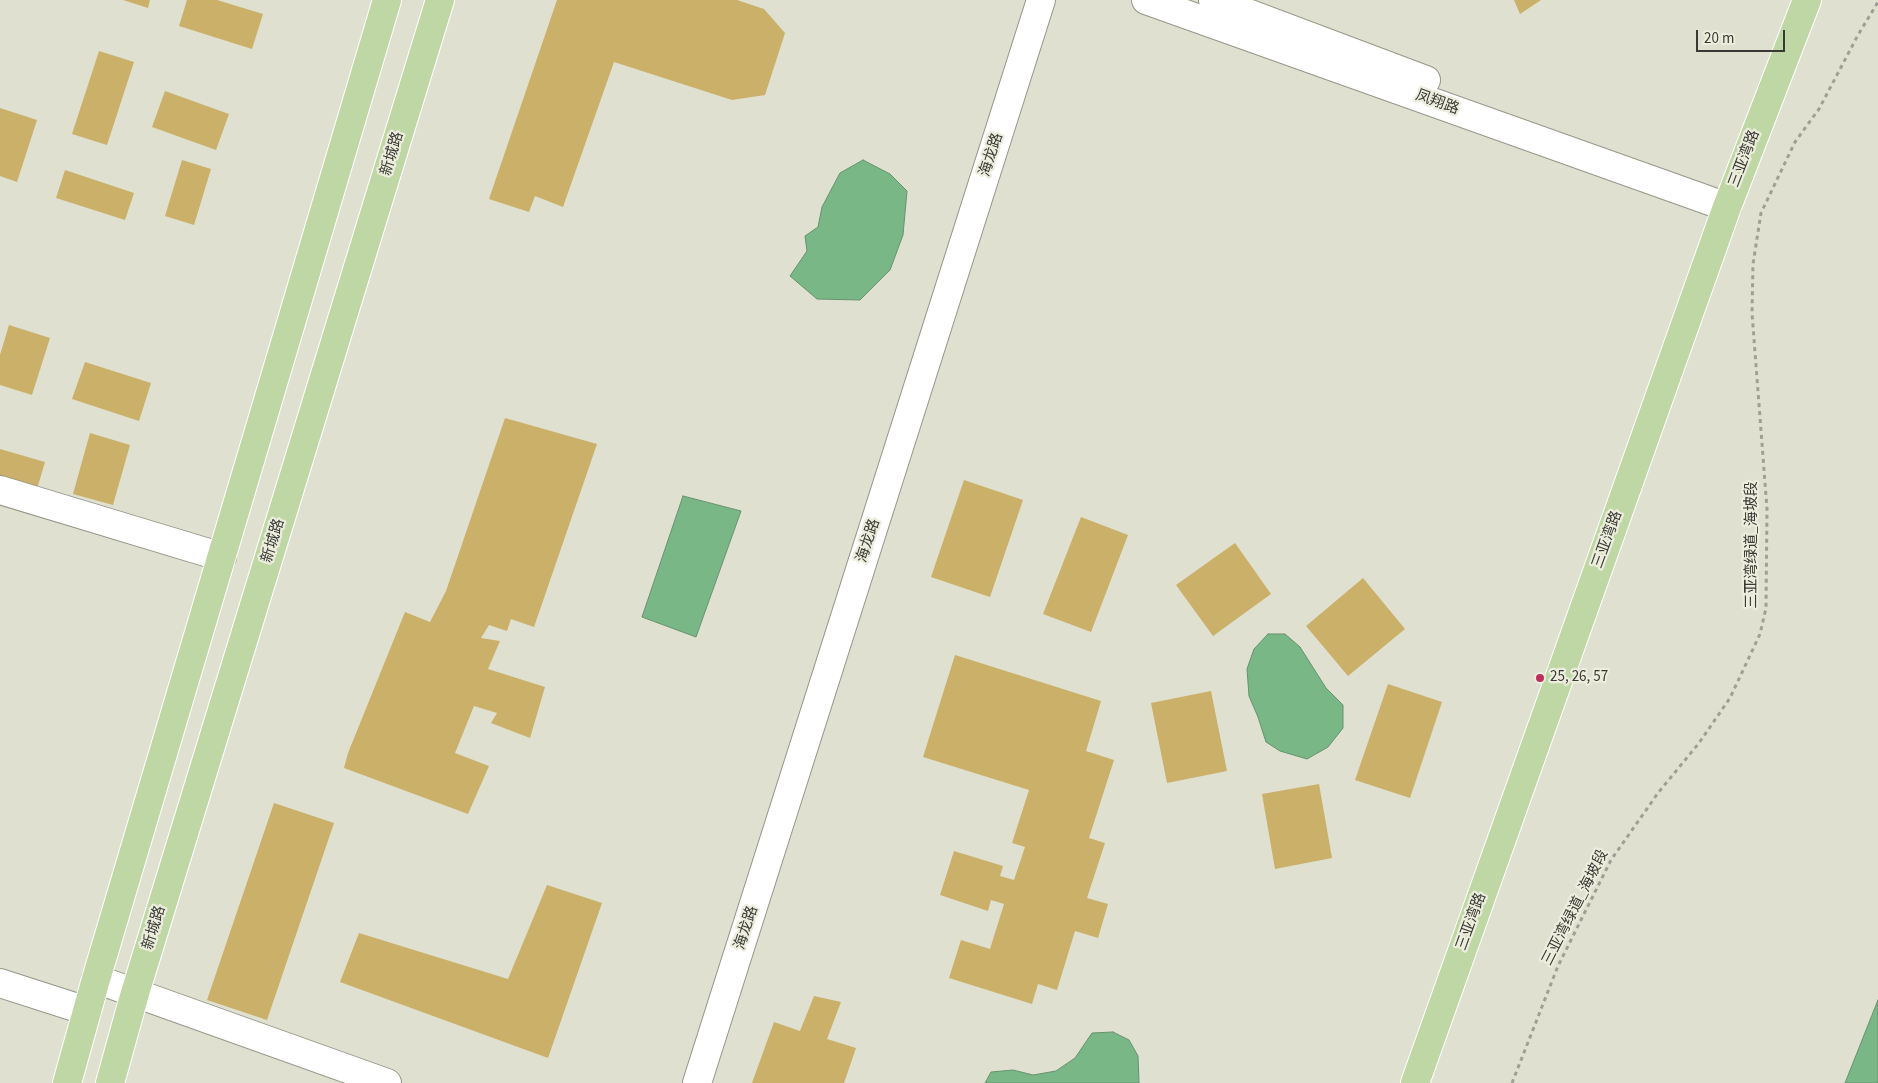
<!DOCTYPE html>
<html>
<head>
<meta charset="utf-8">
<style>
  body { margin:0 }
  #map { position:relative; width:1878px; height:1083px; overflow:hidden; background:#dfe0d0; font-family:"Source Sans 3",sans-serif }
  canvas { display:block }
  .scale { position:absolute; left:1696px; top:30px; width:89px; height:22px; box-sizing:border-box; border:2px solid #393a34; border-top:0; padding-left:6px; font-size:15px; line-height:18px; white-space:nowrap; color:#393a34; -webkit-text-stroke:4px #eceddd; paint-order:stroke }
</style>
</head>
<body>
<div id="map">
<canvas width="1878" height="1083"></canvas>
<div class="scale">20 m</div>
</div>
<script>
const g = document.querySelector('canvas').getContext('2d');
g.lineJoin = 'round';
function fill(path, color) { g.fillStyle = color; g.fill(path, 'evenodd'); }
const poly = rows => new Path2D(rows.map(r => 'M' + r).join(''));
function trace(path, color, width, dash) { g.strokeStyle = color; g.lineWidth = width; g.lineCap = dash ? 'butt' : 'round'; g.setLineDash(dash || []); g.stroke(path); }
function drawText(font, color, halo, rows, align = 'center') {
  g.font = font + ' "Source Sans 3","Noto Sans SC",sans-serif'; g.lineWidth = 4.5; g.setLineDash([]); g.textBaseline = 'middle'; g.strokeStyle = halo; g.fillStyle = color; for (const [text, x, y, turn = 0] of rows) {
    g.save(); g.translate(x, y); g.rotate((+turn || 0) * Math.PI / 180); g.textAlign = isNaN(turn) ? turn : align; if (halo) g.strokeText(text, 0, 0); g.fillText(text, 0, 0); g.restore();
  }
}
const water = poly([
  [863,160,890,174,907,191,903,235,890,270,860,300,817,299,790,276,807,251,805,236,818,227,822,207,840,173,863,160],
  [683,496,741,511,696,637,642,617,683,496],
  [1268,634,1285,634,1300,647,1326,688,1343,705,1343,728,1328,747,1307,759,1280,751,1266,742,1258,717,1249,696,1247,669,1254,649,1268,634],
  [1878,1000,1878,1083,1845,1083,1878,1000],
  [1113,1032,1129,1040,1138,1056,1139,1083,985,1083,991,1072,1013,1070,1033,1075,1056,1071,1075,1058,1092,1033,1113,1032]
]);
fill(water, '#79b786');
trace(water, '#66926d', 1);
fill(poly([
  [123,0,150,0,148,8],
  [187,0,217,0,263,14,252,49,179,26],
  [557,0,737,0,764,9,785,33,765,95,732,100,614,62,563,207,535,196,529,212,489,199],
  [1514,0,1541,0,1520,14],
  [99,51,134,62,107,145,72,134],
  [165,91,229,114,216,150,152,127],
  [0,108,37,120,17,182,0,176],
  [182,160,211,169,194,225,165,216],
  [65,170,134,193,125,220,56,198],
  [9,325,50,338,32,395,0,385,0,355],
  [85,362,151,383,139,421,72,399],
  [505,418,597,444,534,627,511,619,507,631,489,625,481,638,500,641,488,669,545,687,530,738,491,723,497,713,474,706,455,753,489,766,468,814,344,768,348,753,405,612,430,622,446,591],
  [90,433,130,445,113,505,73,494],
  [0,449,45,462,37,489,0,478],
  [964,480,1023,500,990,597,931,577],
  [1081,517,1128,535,1091,632,1043,614],
  [1235,543,1271,594,1213,636,1176,585],
  [1363,578,1405,629,1348,676,1306,626],
  [955,655,1101,701,1086,751,1114,760,1089,838,1105,843,1087,898,1108,904,1098,938,1075,931,1057,990,1038,984,1032,1004,949,978,961,940,990,949,1004,904,991,900,988,911,940,895,954,851,1003,866,1000,876,1014,880,1025,847,1012,843,1029,790,923,757],
  [1388,684,1442,702,1410,798,1355,780],
  [1211,691,1227,771,1167,783,1151,703],
  [1319,784,1332,858,1275,869,1262,794],
  [274,803,334,823,267,1020,207,1000],
  [547,885,602,903,548,1058,340,982,359,933,508,979],
  [814,996,841,1002,827,1039,856,1048,844,1083,752,1083,774,1022,800,1031]
]), '#cbb069');
const minor = poly([
  [1146,0,1727,207],
  [1213,0,1426,80],
  [0,490,222,557],
  [96,979,387,1083],
  [0,983,87,1011],
  [697,1083,1041,0]
]);
const major = poly([
  [67,1083,96,979,387,0],
  [110,1083,135,993,440,0],
  [1415,1083,1727,207,1807,0]
]);
trace(minor, '#969688', 30);
trace(major, '#fff', 30);
trace(poly([
  [1512,1083,1558,966,1611,860,1658,793,1699,743,1730,698,1760,634,1766,608,1767,509,1752,313,1753,264,1761,213,1795,142,1819,109,1858,35,1878,2]
]), '#9fa094', 3, [4, 4]);
trace(minor, '#fff', 28);
trace(major, '#bfd7a4', 28);
for (const [x, y, r, color] of [
  [1540,678,5,"#be2f5b"]
]) { const dot = new Path2D(); dot.arc(x, y, r, 0, 2 * Math.PI); g.fillStyle = color; g.fill(dot); trace(dot, '#eceddd', 2); }
drawText('15px', '#393a34', '#eceddd', [
  ["凤翔路",1437,103,20],
  ["新城路",393,154,-73],
  ["海龙路",992,155,-72],
  ["三亚湾路",1745,159,-69],
  ["三亚湾路",1608,540,-70],
  ["新城路",274,541,-73],
  ["海龙路",869,541,-72],
  ["三亚湾绿道_海坡段",1753,545,-90],
  ["三亚湾绿道_海坡段",1576,908,-63],
  ["三亚湾路",1472,922,-70],
  ["新城路",155,928,-73],
  ["海龙路",747,928,-72]
]);
drawText('15px', '#393a34', '#eceddd', [
  ["25, 26, 57",1550,678]
], 'left');
</script>
</body>
</html>
